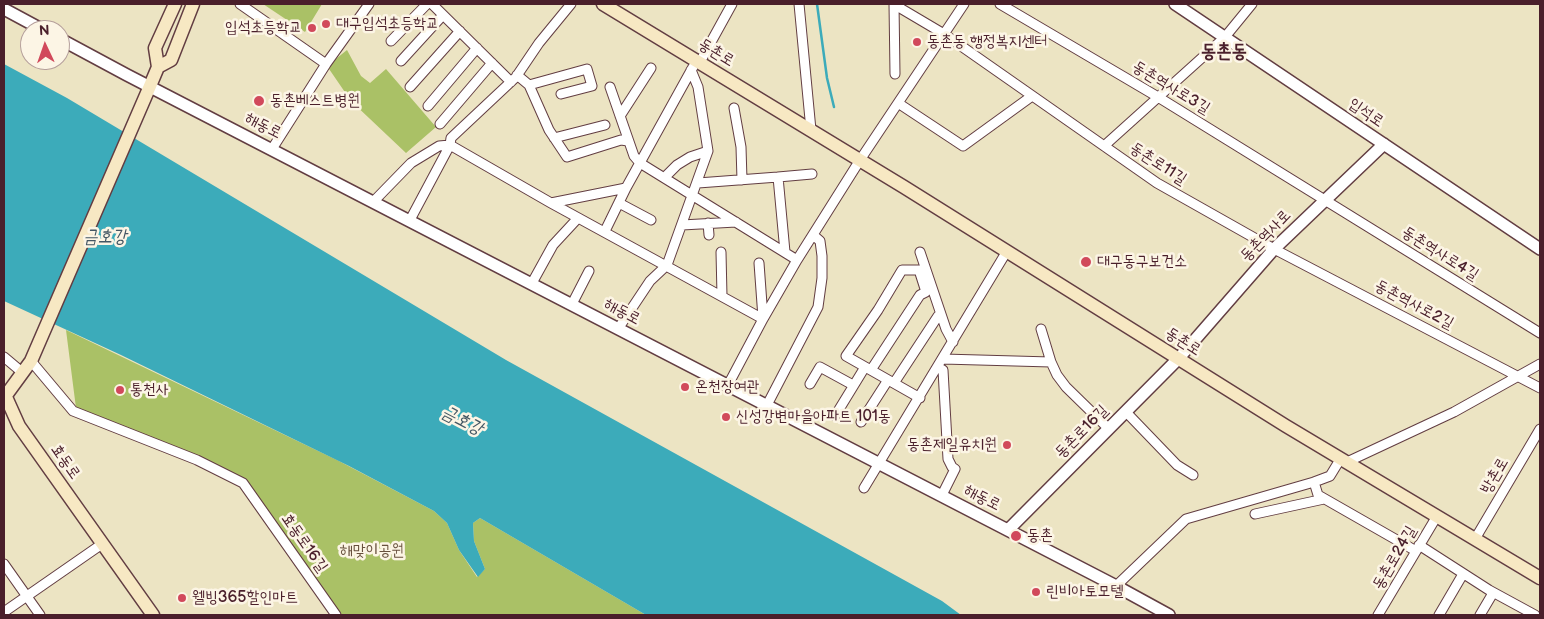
<!DOCTYPE html>
<html>
<head>
<meta charset="utf-8">
<style>
  body { margin:0 }
  #map { position:relative; width:1544px; height:619px; overflow:hidden; background:#ece4c3; font-family:"Balsamiq Sans",sans-serif }
  canvas { display:block }
  .frame { position:absolute; inset:0; border:5px solid #4a1f2b; pointer-events:none }
  .north { position:absolute; left:20px; top:20px; width:50px; height:50px; box-sizing:border-box; background:#fcf5e5; border:1px solid #b59f9b; border-radius:50%; rotate:357deg; font-size:14px; font-weight:700; line-height:20px; text-align:center; color:#4a1f2b }
  .north::after { content:''; display:block; margin:auto; width:18px; height:22px; background:#d1495b; clip-path:polygon(50% 0,100% 100%,50% 72%,0 100%) }
</style>
</head>
<body>
<div id="map">
<canvas width="1544" height="619"></canvas>
<div class="frame"></div>
<div class="north">N</div>
</div>
<script>
const g = document.querySelector('canvas').getContext('2d');
g.lineJoin = 'round';
function fill(path, color) { g.fillStyle = color; g.fill(path, 'evenodd'); }
const poly = rows => new Path2D(rows.map(r => 'M' + r).join(''));
function trace(path, color, width, dash) { g.strokeStyle = color; g.lineWidth = width; g.lineCap = dash ? 'butt' : 'round'; g.setLineDash(dash || []); g.stroke(path); }
function drawText(font, color, halo, rows, align = 'center') {
  g.font = font + ' "Balsamiq Sans","Poor Story",sans-serif'; g.lineWidth = 5; g.setLineDash([]); g.textBaseline = 'middle'; g.strokeStyle = halo; g.fillStyle = color; for (const [text, x, y, turn = 0] of rows) {
    g.save(); g.translate(x, y); g.rotate((+turn || 0) * Math.PI / 180); g.textAlign = isNaN(turn) ? turn : align; if (halo) g.strokeText(text, 0, 0); g.fillText(text, 0, 0); g.restore();
  }
}
fill(poly([
  [263,4,322,4,305,32],
  [347,50,361,76,370,83,386,69,436,127,406,153,351,101,327,66],
  [66,330,337,460,434,511,447,523,459,550,477,577,485,569,474,541,473,523,480,518,646,615,339,615,249,485,76,408]
]), '#aac166');
fill(poly([
  [4,64,67,98,506,360,942,601,961,615,646,615,480,518,473,523,474,541,485,569,478,577,459,550,447,523,434,511,349,466,121,355,4,301]
]), '#3cabba');
trace(poly([
  [817,4,827,78,834,107]
]), '#3cabba', 2.5);
const minor = poly([
  [240,4,326,64,272,149],
  [432,4,511,82],
  [799,4,811,130],
  [894,4,895,74],
  [1000,4,1158,97,1540,333],
  [895,5,944,34,1157,183,1274,249,1540,388],
  [391,41,427,4],
  [401,61,443,15],
  [700,62,732,4],
  [326,64,369,4],
  [517,75,529,85,587,69,592,86,561,94],
  [529,85,549,130,567,157,621,140,628,141],
  [410,87,460,31],
  [610,87,634,156,640,163,797,260],
  [898,103,963,146,1032,96],
  [428,106,477,48],
  [734,108,741,147,742,180],
  [620,116,651,68],
  [440,124,492,63],
  [554,138,605,125],
  [1104,146,1225,37,1252,4],
  [665,177,677,165,690,157,708,151],
  [778,177,812,174],
  [698,183,778,177,785,252],
  [374,201,411,163,439,146,450,145,551,203,763,319,728,385],
  [551,203,626,188],
  [619,203,651,220],
  [410,220,450,145,451,138,516,77,539,43,571,4],
  [708,223,709,235],
  [682,225,736,222],
  [605,231,626,188,693,67],
  [721,252,722,296],
  [920,252,946,329,953,342],
  [759,263,763,318],
  [532,283,553,245,578,218],
  [572,304,589,271],
  [763,319,797,260,860,160,964,4],
  [618,329,650,281,667,265,708,151,698,87,691,70],
  [1041,329,1051,362],
  [4,357,23,373],
  [943,359,1051,362,1057,375,1066,387,1109,429],
  [31,361,73,411,197,460,243,483,336,615],
  [938,367,943,370,948,459,952,467,955,469,942,495],
  [871,370,920,295,926,292,919,270,902,270,878,310,846,356,920,398],
  [894,383,938,316,941,314],
  [810,384,820,367,853,385],
  [767,405,818,307,822,278,822,256,820,241,813,235],
  [1126,412,1177,465,1193,475],
  [835,416,865,367],
  [861,422,888,380],
  [1347,462,1454,412,1540,364],
  [1314,482,1330,476,1341,458],
  [864,488,1007,251],
  [1255,514,1324,499],
  [1475,539,1540,429],
  [1419,545,1489,590,1535,615],
  [4,564,40,615],
  [1116,586,1186,519,1314,482,1318,495,1416,551],
  [4,612,102,544],
  [1378,615,1437,516],
  [1439,615,1463,574],
  [1480,615,1493,593]
]);
const tertiary = poly([
  [1175,4,1540,249],
  [4,9,43,30],
  [60,39,127,75,1116,586,1169,615],
  [1008,530,1179,358,1274,249,1384,144]
]);
const secondary = poly([
  [603,4,904,187,1286,426,1540,578],
  [158,67,171,60,193,4],
  [6,397,19,426,153,615],
  [4,398,31,361,150,86,158,67,155,48,175,4]
]);
trace(minor, '#623d42', 11);
trace(tertiary, '#623d42', 14);
trace(secondary, '#623d42', 15);
trace(minor, '#fff', 9);
trace(tertiary, '#fff', 11);
trace(secondary, '#f7e8c3', 12);
for (const [x, y, r, color] of [
  [326,24,5,"#d1495b"],
  [312,28,5,"#d1495b"],
  [917,42,5,"#d1495b"],
  [259,101,6,"#d1495b"],
  [1086,262,6,"#d1495b"],
  [685,387,5,"#d1495b"],
  [120,390,5,"#d1495b"],
  [726,417,5,"#d1495b"],
  [1007,445,5,"#d1495b"],
  [1016,536,6,"#d1495b"],
  [1036,592,5,"#d1495b"],
  [182,598,5,"#d1495b"]
]) { const dot = new Path2D(); dot.arc(x, y, r, 0, 2 * Math.PI); g.fillStyle = color; g.fill(dot); trace(dot, '#fcf5e5', 2); }
drawText('16px', '#4a1f2b', '#fcf5e5', [
  ["대구입석초등학교",336,24],
  ["입석초등학교",302,28,"right"],
  ["동촌동 행정복지센터",927,42],
  ["동촌베스트병원",270,101],
  ["대구동구보건소",1097,262],
  ["온천장여관",695,387],
  ["통천사",130,390],
  ["신성강변마을아파트 101동",736,417],
  ["동촌제일유치원",997,445,"right"],
  ["동촌",1027,536],
  ["린비아토모텔",1046,592],
  ["웰빙365할인마트",192,598]
], 'left');
drawText('16px', '#4a1f2b', '#fcf5e5', [
  ["동촌로",716,53,31],
  ["동촌역사로3길",1171,88,31],
  ["입석로",1366,113,34],
  ["해동로",263,126,27],
  ["동촌로11길",1158,164,33],
  ["동촌역사로",1266,236,-46],
  ["동촌역사로4길",1440,254,32],
  ["동촌역사로2길",1414,305,28],
  ["해동로",622,312,28],
  ["동촌로",1183,342,32],
  ["동촌로16길",1082,432,-45],
  ["효동로",65,462,55],
  ["방촌로",1495,476,-60],
  ["해동로",982,498,27],
  ["효동로16길",304,543,55],
  ["동촌로24길",1395,558,-60]
]);
drawText('16px', '#67503d', '#fcf5e5', [
  ["해맞이공원",372,551]
]);
drawText('italic 18px', '#445764', '#fcf5e5', [
  ["금호강",105,237],
  ["금호강",462,421,27]
]);
drawText('bold 19px', '#4a1f2b', '#fcf5e5', [
  ["동촌동",1224,52]
]);
</script>
</body>
</html>
